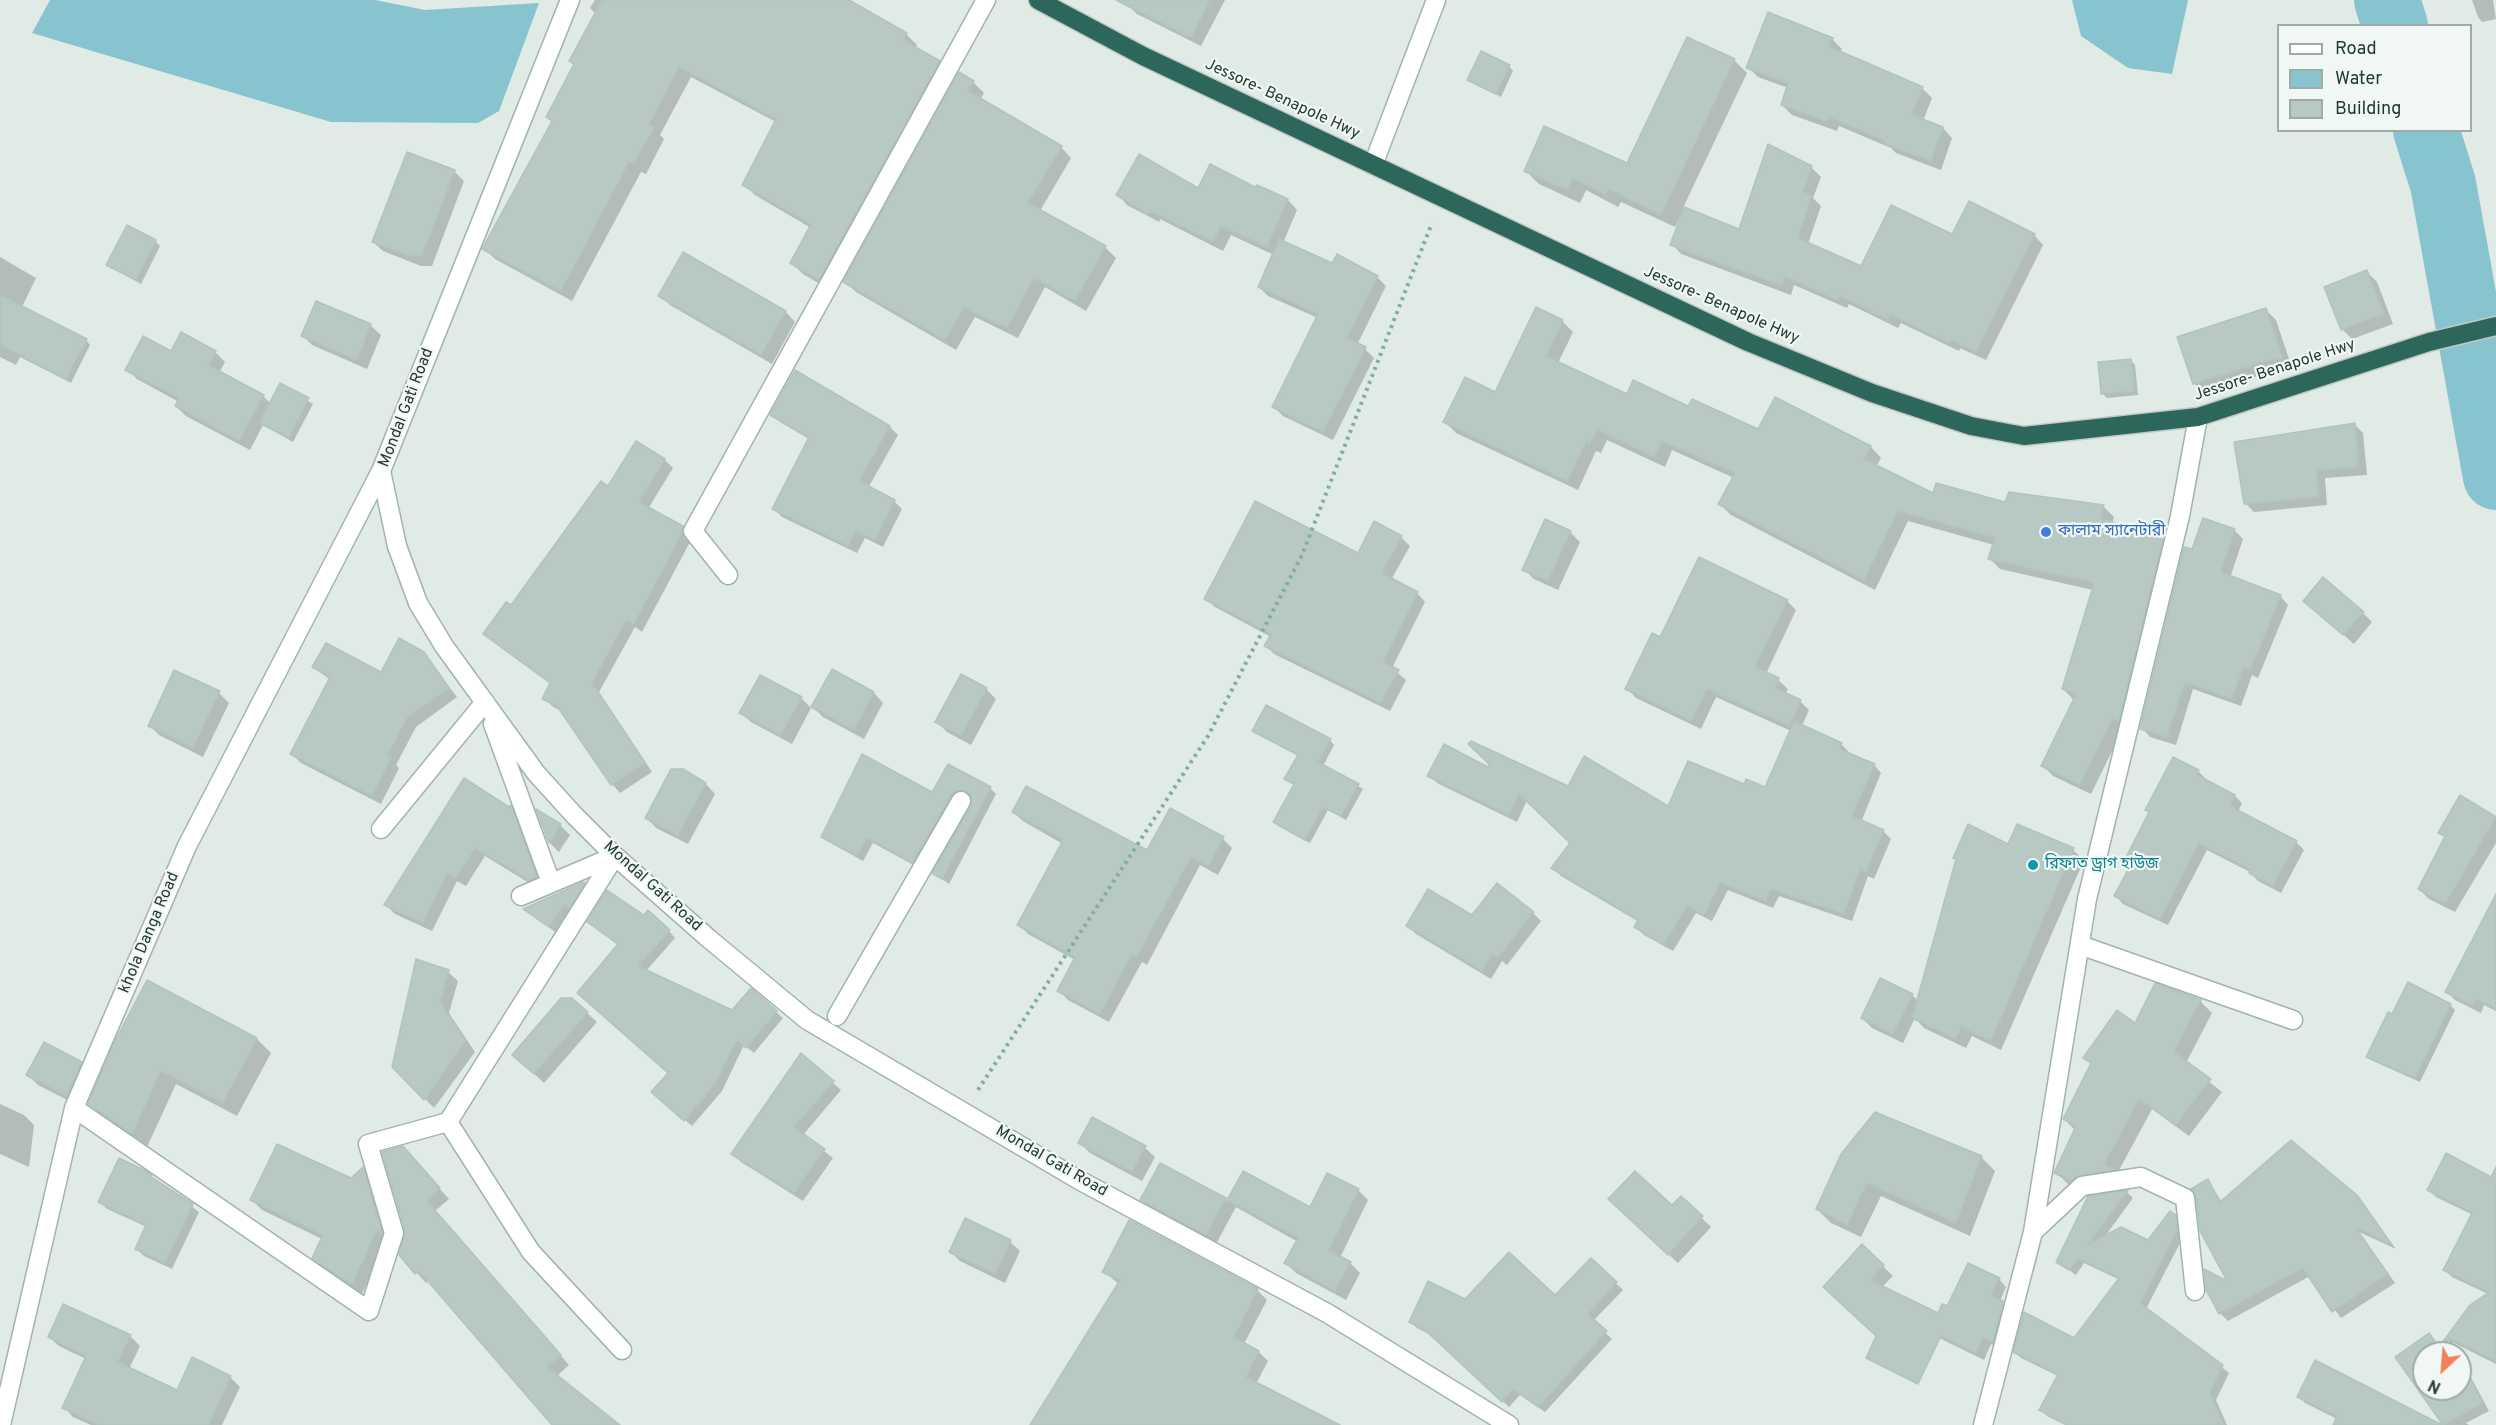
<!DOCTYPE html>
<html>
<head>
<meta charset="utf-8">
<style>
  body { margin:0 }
  #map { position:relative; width:2496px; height:1425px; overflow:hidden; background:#e0ebe6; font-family:Overpass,sans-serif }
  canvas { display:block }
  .legend { position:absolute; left:2277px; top:24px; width:195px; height:108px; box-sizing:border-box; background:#f0f7f4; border:2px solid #9daca7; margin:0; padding:8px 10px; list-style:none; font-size:18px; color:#213b34 }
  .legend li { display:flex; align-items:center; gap:12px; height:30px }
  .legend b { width:30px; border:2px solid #9daca7 }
  .north { position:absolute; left:2412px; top:1341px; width:60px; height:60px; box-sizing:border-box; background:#f0f7f4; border:2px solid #9daca7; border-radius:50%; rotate:206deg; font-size:16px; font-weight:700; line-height:24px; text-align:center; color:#213b34 }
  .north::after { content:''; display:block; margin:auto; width:21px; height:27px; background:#f18158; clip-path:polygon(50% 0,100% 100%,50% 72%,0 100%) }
</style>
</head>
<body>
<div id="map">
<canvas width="2496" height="1425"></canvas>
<ul class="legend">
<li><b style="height:8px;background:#fff"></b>Road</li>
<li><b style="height:16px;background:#88c3d0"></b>Water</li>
<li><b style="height:16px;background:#b8c8c2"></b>Building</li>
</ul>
<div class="north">N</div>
</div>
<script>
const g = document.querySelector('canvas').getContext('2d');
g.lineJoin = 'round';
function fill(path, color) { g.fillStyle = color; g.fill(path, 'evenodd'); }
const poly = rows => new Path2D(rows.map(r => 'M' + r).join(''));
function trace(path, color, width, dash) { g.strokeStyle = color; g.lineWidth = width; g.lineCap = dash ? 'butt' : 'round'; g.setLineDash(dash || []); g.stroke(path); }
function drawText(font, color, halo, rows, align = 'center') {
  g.font = font + ' Overpass,"Noto Sans Bengali",sans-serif'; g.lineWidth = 4.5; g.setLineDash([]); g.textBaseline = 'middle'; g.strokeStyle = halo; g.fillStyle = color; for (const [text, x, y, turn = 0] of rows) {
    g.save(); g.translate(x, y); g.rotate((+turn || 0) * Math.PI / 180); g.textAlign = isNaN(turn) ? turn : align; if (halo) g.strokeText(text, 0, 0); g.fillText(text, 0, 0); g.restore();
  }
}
fill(poly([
  [50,0,375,0,425,10,539,3,499,111,478,123,331,122,32,33],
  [2072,0,2188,0,2172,74,2128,68,2081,36]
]), '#88c3d0');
fill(poly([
  [595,0,842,0,906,34,917,45,915,48,939,62,950,73,830,290,803,274,792,263,811,228,755,195,744,184,776,122,691,77,660,135,664,139,646,174,641,172,572,301,495,259,484,248,553,122,548,117,575,65,596,14,590,8],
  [1129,0,1225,0,1201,46,1137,14,1127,5],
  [2472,0,2493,0,2496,19,2482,22,2478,17],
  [1832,39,1842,49,1840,53,1922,88,1932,98,1923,121,1943,128,1952,138,1941,170,1896,153,1891,148,1839,126,1837,131,1792,115,1782,105,1788,88,1758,77,1748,67],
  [1734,60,1747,73,1683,208,1740,231,1811,167,1821,177,1813,198,1821,206,1808,244,1862,268,1953,236,2034,235,2043,245,1986,360,1960,348,1959,351,1901,323,1898,328,1849,304,1847,308,1794,285,1791,295,1681,254,1672,244,1683,215,1681,214,1675,227,1621,202,1618,207,1586,190,1580,203,1539,184,1526,171,1628,165],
  [1509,66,1513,71,1501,97,1469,79],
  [960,74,973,82,984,93,980,100,1061,147,1071,158,1040,211,1105,247,1116,258,1086,311,1045,287,1018,338,975,317,956,350,856,292,845,282],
  [454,171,464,181,432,266,421,266,383,251,373,242],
  [1256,189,1288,200,1297,210,1283,243,1333,265,1377,277,1386,286,1357,345,1365,349,1374,358,1333,440,1283,416,1274,407,1318,318,1268,296,1259,287,1274,255,1231,235,1223,251,1160,219,1159,222,1127,205,1118,195],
  [155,241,160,246,141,284,108,265],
  [684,254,786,312,795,322,772,364,670,305,660,295],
  [0,257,36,278,22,307,86,340,90,345,71,383,20,357,16,365,0,357],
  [2367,272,2377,282,2393,324,2352,339,2342,329],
  [317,303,371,326,381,335,367,369,312,345,303,336],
  [2266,310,2276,320,2292,368,2283,368,2204,393,2194,383],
  [1562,321,1573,332,1558,363,1627,396,1689,408,1759,431,1776,399,1871,447,1881,458,1876,467,1934,495,2006,504,2010,493,2104,507,2114,517,2112,524,2162,541,2173,551,2123,729,2091,794,2053,776,2042,765,2074,700,2063,689,2093,590,2000,569,1990,559,1994,545,1908,521,1875,590,1731,515,1720,504,1734,478,1672,450,1665,467,1607,440,1601,453,1596,451,1578,490,1456,433,1445,422,1496,394],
  [215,352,225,362,219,373,263,396,271,404,280,385,313,404,293,442,263,425,250,450,186,416,176,406,179,402,137,379,127,369,171,353],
  [2131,361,2135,365,2138,395,2107,398,2102,393],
  [795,372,890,427,898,435,868,488,894,501,902,509,883,547,865,538,857,553,782,517,774,509,809,439,780,422,772,414],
  [2355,425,2363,433,2367,475,2325,478,2327,505,2254,512,2245,503],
  [636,443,665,460,673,468,648,509,682,527,691,536,690,542,642,632,635,627,599,692,652,772,620,793,612,784,563,712,552,706,544,698,551,684,485,633,511,607,608,488],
  [2204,520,2235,531,2243,539,2230,578,2280,596,2288,605,2258,678,2252,675,2241,706,2193,689,2176,745,2150,737,2142,728],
  [1570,532,1580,542,1558,590,1534,579,1524,569],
  [1401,537,1410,546,1391,580,1417,593,1425,602,1392,668,1406,680,1390,711,1274,654,1266,646,1271,637,1215,607,1206,599,1358,556],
  [1787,601,1796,610,1766,674,1778,680,1788,689,1785,694,1800,701,1809,710,1802,726,1841,744,1849,752,1848,754,1874,765,1881,773,1861,822,1883,831,1891,839,1874,879,1868,876,1852,921,1779,896,1773,908,1728,890,1712,921,1696,913,1673,951,1644,935,1636,927,1639,922,1561,876,1553,868,1571,843,1527,800,1517,822,1437,783,1429,775,1488,769,1491,764,1569,788,1669,808,1744,786,1766,789,1791,731,1716,697,1701,729,1636,698,1627,688,1661,639],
  [2305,601,2363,613,2372,622,2354,644],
  [423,653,457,697,416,727,396,765,399,768,381,804,301,763,292,754,330,680,314,667,381,674],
  [832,671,874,693,883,703,864,739,823,717,813,707],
  [986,689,996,699,971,745,947,732,937,722],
  [219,693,229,703,203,757,159,735,149,725],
  [801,698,811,708,792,744,751,722,741,712],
  [1254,731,1330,740,1334,745,1323,766,1363,789,1346,820,1328,810,1310,843,1280,827,1275,822,1295,786,1286,779,1299,756],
  [948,766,990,788,996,794,949,884,934,873,972,806,972,797,962,797,919,868,873,843,863,861,829,842,823,836,933,794],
  [682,771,706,784,715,794,688,844,656,828,647,818],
  [2198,771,2206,779,2205,781,2235,796,2242,803,2238,812,2296,842,2304,850,2281,893,2258,881,2250,872,2207,850,2168,925,2123,904,2116,896,2130,868,2125,863],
  [2461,797,2496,819,2496,843,2455,912,2429,899,2419,889,2446,838,2440,832],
  [511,807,519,816,545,886,539,889,485,856,466,886,457,881,432,931,395,914,386,905],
  [539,812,560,825,570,835,559,852,550,843],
  [1013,812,1147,852,1223,839,1232,848,1218,875,1200,865,1147,965,1142,962,1109,1022,1068,1000,1059,991,1075,960,1028,934,1019,925,1063,844,1023,821],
  [2009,846,2073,850,2084,860,2001,1050,1972,1036,1966,1048,1924,1028,1915,1018,1903,1043,1872,1028,1862,1018,1912,995,1918,1001],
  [584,885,594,894,559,935,525,909],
  [1533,913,1541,921,1507,965,1502,961,1491,979,1416,934,1408,926,1472,917],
  [589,922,669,931,675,938,646,971,733,1012,776,1012,783,1018,754,1053,744,1045,722,1091,692,1126,660,1098,669,1073,619,946],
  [2496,943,2496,1011,2484,1005,2481,1013,2455,1000,2447,992],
  [448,972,458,981,449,1013,475,1052,434,1108,393,1066],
  [148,982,257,1039,271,1053,237,1116,176,1084,147,1147,104,1118,90,1104],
  [2200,1001,2212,1013,2186,1063,2222,1092,2189,1136,2152,1109,2117,1174,2083,1192,2068,1184,2056,1172,2076,1131,2064,1119,2092,1064,2085,1057,2136,1025],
  [2450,1005,2455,1010,2420,1082,2373,1061,2368,1057,2393,1016],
  [587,1013,597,1022,544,1083,514,1055],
  [81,1063,91,1073,77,1105,38,1085,28,1075],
  [832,1082,841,1090,803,1135,833,1158,803,1201,741,1162,733,1154],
  [0,1104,24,1115,34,1125,29,1167,0,1154],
  [1080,1143,1145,1148,1155,1157,1142,1181,1090,1153],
  [1842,1155,1981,1157,1995,1171,1970,1236,1881,1196,1861,1237,1831,1223,1817,1209],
  [412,1158,449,1199,435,1211,569,1365,556,1377,618,1425,554,1425,429,1281,426,1283,400,1254,406,1230],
  [363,1169,373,1179,388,1239,362,1294,323,1268,314,1258,322,1239,262,1210,252,1200,351,1180],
  [1244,1173,1311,1209,1358,1190,1368,1200,1340,1258,1350,1263,1360,1273,1346,1300,1296,1273,1286,1263,1298,1242,1236,1207,1216,1244,1152,1210,1142,1200,1225,1199,1228,1202],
  [151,1176,199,1212,172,1269,144,1256,137,1249,147,1227,107,1209,100,1202],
  [2496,1178,2496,1364,2452,1342,2458,1353,2424,1353,2424,1389,2460,1389,2460,1357,2489,1411,2466,1423,2469,1425,2445,1425,2432,1407,2403,1353,2429,1335,2440,1348,2471,1306,2488,1294,2452,1277,2445,1270,2473,1215,2436,1197,2429,1189,2495,1181],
  [2208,1181,2222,1202,2356,1196,2396,1249,2359,1232,2395,1283,2341,1318,2310,1276,2228,1321,2220,1313,2231,1285],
  [2127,1192,2133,1198,2103,1239,2148,1242,2175,1216,2181,1223,2183,1237,2146,1309,2229,1373,2216,1400,2227,1425,2065,1425,2047,1416,2041,1410,2058,1376,2021,1358,2015,1352,2075,1340,2120,1280,2084,1263,2076,1275,2058,1262,2089,1198],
  [1681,1198,1711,1227,1678,1263,1620,1209,1672,1207],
  [1010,1242,1020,1251,1005,1283,960,1261,950,1251],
  [1862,1246,1893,1276,1882,1287,1881,1338],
  [1591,1260,1623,1290,1593,1321,1612,1339,1545,1412,1520,1395,1509,1407,1433,1336,1417,1328,1410,1322,1466,1301,1555,1297],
  [1104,1272,1257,1290,1267,1300,1244,1344,1259,1352,1268,1361,1256,1384,1315,1425,1032,1425,1119,1284],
  [1999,1279,2006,1287,2000,1301,2010,1310,2000,1349,1991,1344,1984,1360,1939,1338,1947,1308],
  [130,1336,140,1346,129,1369,177,1392,192,1359,230,1377,240,1387,222,1425,91,1425,73,1417,64,1407,86,1359,59,1346,49,1337],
  [2299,1396,2405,1425,2334,1425,2337,1419,2305,1403]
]), '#0003');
trace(poly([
  [2387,0,2395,26],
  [2426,130,2443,184,2496,477]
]), '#88c3d0', 66);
const building = poly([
  [602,0,849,0,907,33,903,40,940,61,819,280,790,263,811,224,742,185,776,119,679,67,649,124,654,127,634,164,629,162,561,291,482,249,552,121,546,117,574,64,569,61,602,0],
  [1116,0,1210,0,1191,38,1116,0],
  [1768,12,1833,38,1828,46,1923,87,1912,115,1943,127,1931,161,1884,144,1885,141,1829,117,1827,122,1781,105,1788,83,1746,68,1768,12],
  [1687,37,1735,59,1661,215,1608,189,1605,195,1573,178,1567,190,1524,171,1544,126,1627,163,1687,37],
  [1481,51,1510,65,1496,94,1467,80,1481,51],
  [959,72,974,81,968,91,1062,146,1028,203,1106,246,1075,301,1034,278,1007,328,964,308,945,340,843,282,959,72],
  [1768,144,1812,166,1803,192,1812,195,1798,238,1861,266,1891,205,1952,234,1969,201,2035,234,1976,352,1951,340,1949,343,1891,315,1888,320,1840,296,1837,300,1785,277,1782,286,1670,245,1684,207,1739,229,1768,144],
  [407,152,455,170,422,256,410,256,372,242,407,152],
  [1139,154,1198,188,1210,164,1255,187,1257,185,1288,199,1267,247,1221,226,1213,242,1150,211,1148,214,1116,195,1139,154],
  [127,225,156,240,136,280,106,265,127,225],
  [1279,239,1332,263,1337,254,1378,276,1347,338,1366,347,1323,432,1272,407,1318,314,1258,287,1279,239],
  [683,252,786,311,761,355,658,296,683,252],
  [2367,270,2384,314,2341,330,2324,287,2367,270],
  [0,295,87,339,66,379,0,345,0,295],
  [316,301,371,324,357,360,301,336,316,301],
  [1536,307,1563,320,1546,356,1627,394,1633,380,1688,406,1692,399,1758,429,1775,397,1871,446,1864,459,1933,493,1936,483,2005,502,2009,492,2104,505,2100,518,2163,539,2119,721,2112,719,2080,785,2041,766,2076,694,2062,689,2094,583,1988,559,1995,538,1898,511,1864,580,1718,504,1735,473,1662,441,1654,457,1597,430,1590,444,1586,442,1567,481,1443,422,1465,377,1495,392,1536,307],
  [2266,308,2283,359,2273,359,2193,384,2177,337,2266,308],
  [181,332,216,351,208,365,264,395,239,441,175,406,179,398,125,370,143,336,171,351,181,332],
  [2131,359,2135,391,2101,394,2098,362,2131,359],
  [795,370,890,426,859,481,895,500,875,540,856,531,848,546,772,509,809,437,770,415,795,370],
  [280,383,309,398,289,438,259,423,280,383],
  [2355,423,2359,467,2317,470,2319,497,2244,504,2234,442,2355,423],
  [636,441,665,459,639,502,683,526,682,533,634,624,626,620,592,683,645,763,611,785,557,706,542,699,550,683,483,634,506,602,511,605,601,481,608,486,636,441],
  [1255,501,1358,553,1374,521,1402,536,1382,573,1418,592,1383,662,1399,670,1381,703,1264,646,1271,634,1204,599,1255,501],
  [2203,518,2235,529,2221,572,2281,595,2250,671,2243,668,2232,699,2185,682,2167,737,2140,729,2184,547,2192,549,2203,518],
  [1545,519,1571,531,1548,581,1522,570,1545,519],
  [1699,557,1788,600,1755,667,1779,678,1775,688,1801,700,1789,726,1707,689,1691,721,1625,689,1652,633,1660,637,1699,557],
  [2323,577,2364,612,2343,635,2303,601,2323,577],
  [399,638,424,652,449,688,407,718,387,756,391,758,372,796,290,754,330,677,312,667,326,643,381,672,399,638],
  [832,669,874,692,854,730,811,707,832,669],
  [174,670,220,691,193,748,148,726,174,670],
  [961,674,987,688,961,736,935,722,961,674],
  [760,675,802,697,781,735,739,713,760,675],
  [1266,705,1331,739,1318,762,1359,784,1341,816,1323,807,1305,840,1273,822,1294,784,1284,779,1298,755,1252,731,1266,705],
  [1794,721,1842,743,1839,749,1875,764,1852,816,1884,830,1866,872,1860,869,1844,914,1771,889,1766,901,1720,883,1704,915,1687,906,1664,945,1634,927,1638,920,1551,868,1570,843,1519,794,1509,815,1427,776,1444,744,1488,767,1489,764,1468,744,1471,741,1568,786,1584,756,1668,806,1688,761,1744,784,1746,779,1765,787,1794,721],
  [862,754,932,792,948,764,991,787,942,879,932,873,971,806,971,796,966,791,956,791,951,795,912,863,867,838,857,856,821,837,862,754],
  [2173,757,2199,770,2197,775,2235,795,2230,806,2297,841,2273,886,2249,873,2251,870,2199,843,2160,919,2114,896,2130,866,2123,863,2149,812,2145,810,2173,757],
  [671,769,683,769,706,783,678,836,645,818,671,769],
  [464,778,509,807,511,805,537,877,529,880,475,848,456,878,447,873,423,923,384,905,464,778],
  [1026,786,1147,850,1170,808,1224,837,1208,866,1191,857,1137,957,1132,954,1100,1014,1057,991,1075,957,1017,925,1063,840,1012,812,1026,786],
  [2460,795,2496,817,2445,904,2418,889,2445,836,2438,833,2460,795],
  [536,809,561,824,549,843,536,809],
  [1968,824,2008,844,2017,824,2074,848,1991,1041,1961,1027,1956,1039,1912,1018,1956,859,1953,858,1968,824],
  [583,882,585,883,569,909,564,905,549,927,523,909,583,882],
  [1497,883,1534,912,1498,958,1493,954,1482,971,1406,926,1428,889,1472,915,1497,883],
  [607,890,644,915,648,910,670,930,638,966,732,1010,751,988,777,1011,746,1048,737,1040,715,1084,684,1121,651,1092,668,1073,577,993,618,944,587,922,607,890],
  [2496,894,2496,1009,2476,999,2473,1006,2445,992,2496,894],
  [416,959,449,970,440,1002,466,1041,424,1100,392,1067,416,959],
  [1880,978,1913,994,1893,1034,1861,1018,1880,978],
  [147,980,257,1038,223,1103,161,1071,132,1134,88,1104,114,1043,147,980],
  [2408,982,2451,1004,2415,1078,2366,1057,2388,1012,2392,1014,2408,982],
  [2155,983,2201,1000,2174,1052,2211,1079,2176,1125,2139,1099,2104,1165,2114,1170,2080,1175,2071,1181,2054,1173,2076,1126,2063,1119,2091,1063,2083,1058,2117,1010,2135,1023,2155,983],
  [561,998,572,998,588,1012,534,1074,512,1055,561,998],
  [44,1042,82,1062,67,1096,26,1075,44,1042],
  [801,1053,834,1081,794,1127,825,1149,794,1193,731,1154,801,1053],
  [1875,1112,1982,1156,1956,1223,1867,1183,1847,1225,1816,1209,1841,1154,1875,1112],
  [1092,1117,1146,1146,1132,1172,1078,1143,1092,1117],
  [2291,1140,2357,1195,2392,1245,2355,1227,2388,1274,2332,1312,2303,1268,2219,1314,2206,1290,2204,1269,2227,1281,2200,1231,2196,1197,2191,1189,2208,1179,2220,1202,2291,1140],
  [277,1144,351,1178,363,1167,382,1233,382,1235,377,1230,352,1285,312,1258,323,1235,250,1200,277,1144],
  [403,1146,440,1188,427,1201,561,1355,547,1367,620,1425,552,1425,419,1271,415,1274,399,1255,405,1230,382,1152,403,1146],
  [2446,1153,2491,1177,2496,1167,2496,1361,2447,1337,2456,1353,2424,1353,2424,1389,2460,1389,2460,1361,2483,1403,2443,1425,2395,1357,2429,1333,2439,1347,2470,1305,2489,1292,2443,1270,2472,1213,2427,1190,2446,1153],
  [119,1158,144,1170,152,1175,151,1177,193,1204,165,1263,135,1249,146,1225,98,1202,119,1158],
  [1160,1163,1226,1198,1206,1235,1140,1200,1160,1163],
  [1243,1171,1310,1207,1327,1173,1359,1189,1329,1250,1351,1262,1335,1291,1284,1263,1298,1238,1227,1200,1243,1171],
  [1635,1171,1672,1205,1681,1196,1703,1216,1668,1255,1608,1199,1635,1171],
  [2128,1190,2087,1245,2121,1227,2148,1240,2170,1211,2176,1215,2177,1230,2140,1303,2223,1365,2210,1393,2224,1425,2068,1425,2039,1410,2058,1374,2013,1352,2024,1312,2074,1338,2119,1278,2078,1258,2069,1270,2056,1262,2088,1196,2128,1190],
  [965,1218,1011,1240,995,1274,949,1252,965,1218],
  [1129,1220,1258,1289,1234,1337,1259,1351,1246,1377,1340,1425,1030,1425,1120,1280,1102,1272,1129,1220],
  [1862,1244,1884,1265,1870,1280,1938,1313,1942,1304,1947,1306,1968,1263,2000,1278,1991,1295,2003,1301,1993,1342,1983,1338,1976,1353,1941,1336,1918,1384,1866,1358,1876,1336,1823,1287,1862,1244],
  [1509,1252,1555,1295,1591,1258,1617,1282,1588,1314,1607,1331,1538,1407,1513,1389,1502,1402,1425,1330,1409,1322,1428,1281,1465,1299,1509,1252],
  [63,1304,131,1335,118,1362,177,1390,192,1357,231,1376,209,1425,99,1425,62,1408,86,1356,48,1337,63,1304],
  [2315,1360,2366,1386,2442,1425,2333,1425,2337,1416,2297,1397,2315,1360]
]);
fill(building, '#b8c8c2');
trace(building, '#b2c4bd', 1.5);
const street = poly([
  [1373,165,1436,0],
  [381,471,397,546,418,603,444,646,536,773,574,815,615,856,708,938,807,1020,1079,1180,1327,1313,1509,1425],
  [728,575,693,531,986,0],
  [493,724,551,883],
  [381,829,485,702],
  [521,896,615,856],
  [2080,945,2293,1020],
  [837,1016,961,801],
  [74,1108,369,1311,394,1233,368,1144,448,1122,531,1252,622,1350],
  [448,1122,615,856],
  [2033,1232,2082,1186,2141,1177,2185,1198,2195,1291],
  [1,1425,74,1108,187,846,381,471,570,0],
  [1983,1425,2033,1232,2087,899,2180,516,2198,417]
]);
const highway = poly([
  [1038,0,1143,56,1748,342,1872,393,1971,426,2024,436,2198,417,2429,342,2496,326]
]);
trace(street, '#a3b3ad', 21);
trace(highway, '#c1c8c6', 21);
trace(poly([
  [978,1090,1208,736,1302,555,1432,223]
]), '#80aea1', 4, [3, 4.5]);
trace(street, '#fff', 18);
trace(highway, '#2d675c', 18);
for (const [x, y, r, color] of [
  [2046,532,6,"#3f7fe0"],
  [2033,865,6,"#0f9aa8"]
]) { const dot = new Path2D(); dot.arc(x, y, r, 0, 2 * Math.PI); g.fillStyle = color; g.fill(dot); trace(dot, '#f0f7f4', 2); }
drawText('16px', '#213b34', '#f0f7f4', [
  ["Jessore- Benapole Hwy",1282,100,25],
  ["Jessore- Benapole Hwy",1721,306,24],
  ["Jessore- Benapole Hwy",2275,371,-18],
  ["Mondal Gati Road",407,408,-69],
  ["Mondal Gati Road",652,887,42],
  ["khola Danga Road",150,933,-67],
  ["Mondal Gati Road",1051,1162,30]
]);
drawText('16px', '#366cbe', '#f0f7f4', [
  ["কালাম স্যানেটারী",2058,532]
], 'left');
drawText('16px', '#0d838f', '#f0f7f4', [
  ["রিফাত ড্রাগ হাউজ",2045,865]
], 'left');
</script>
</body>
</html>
